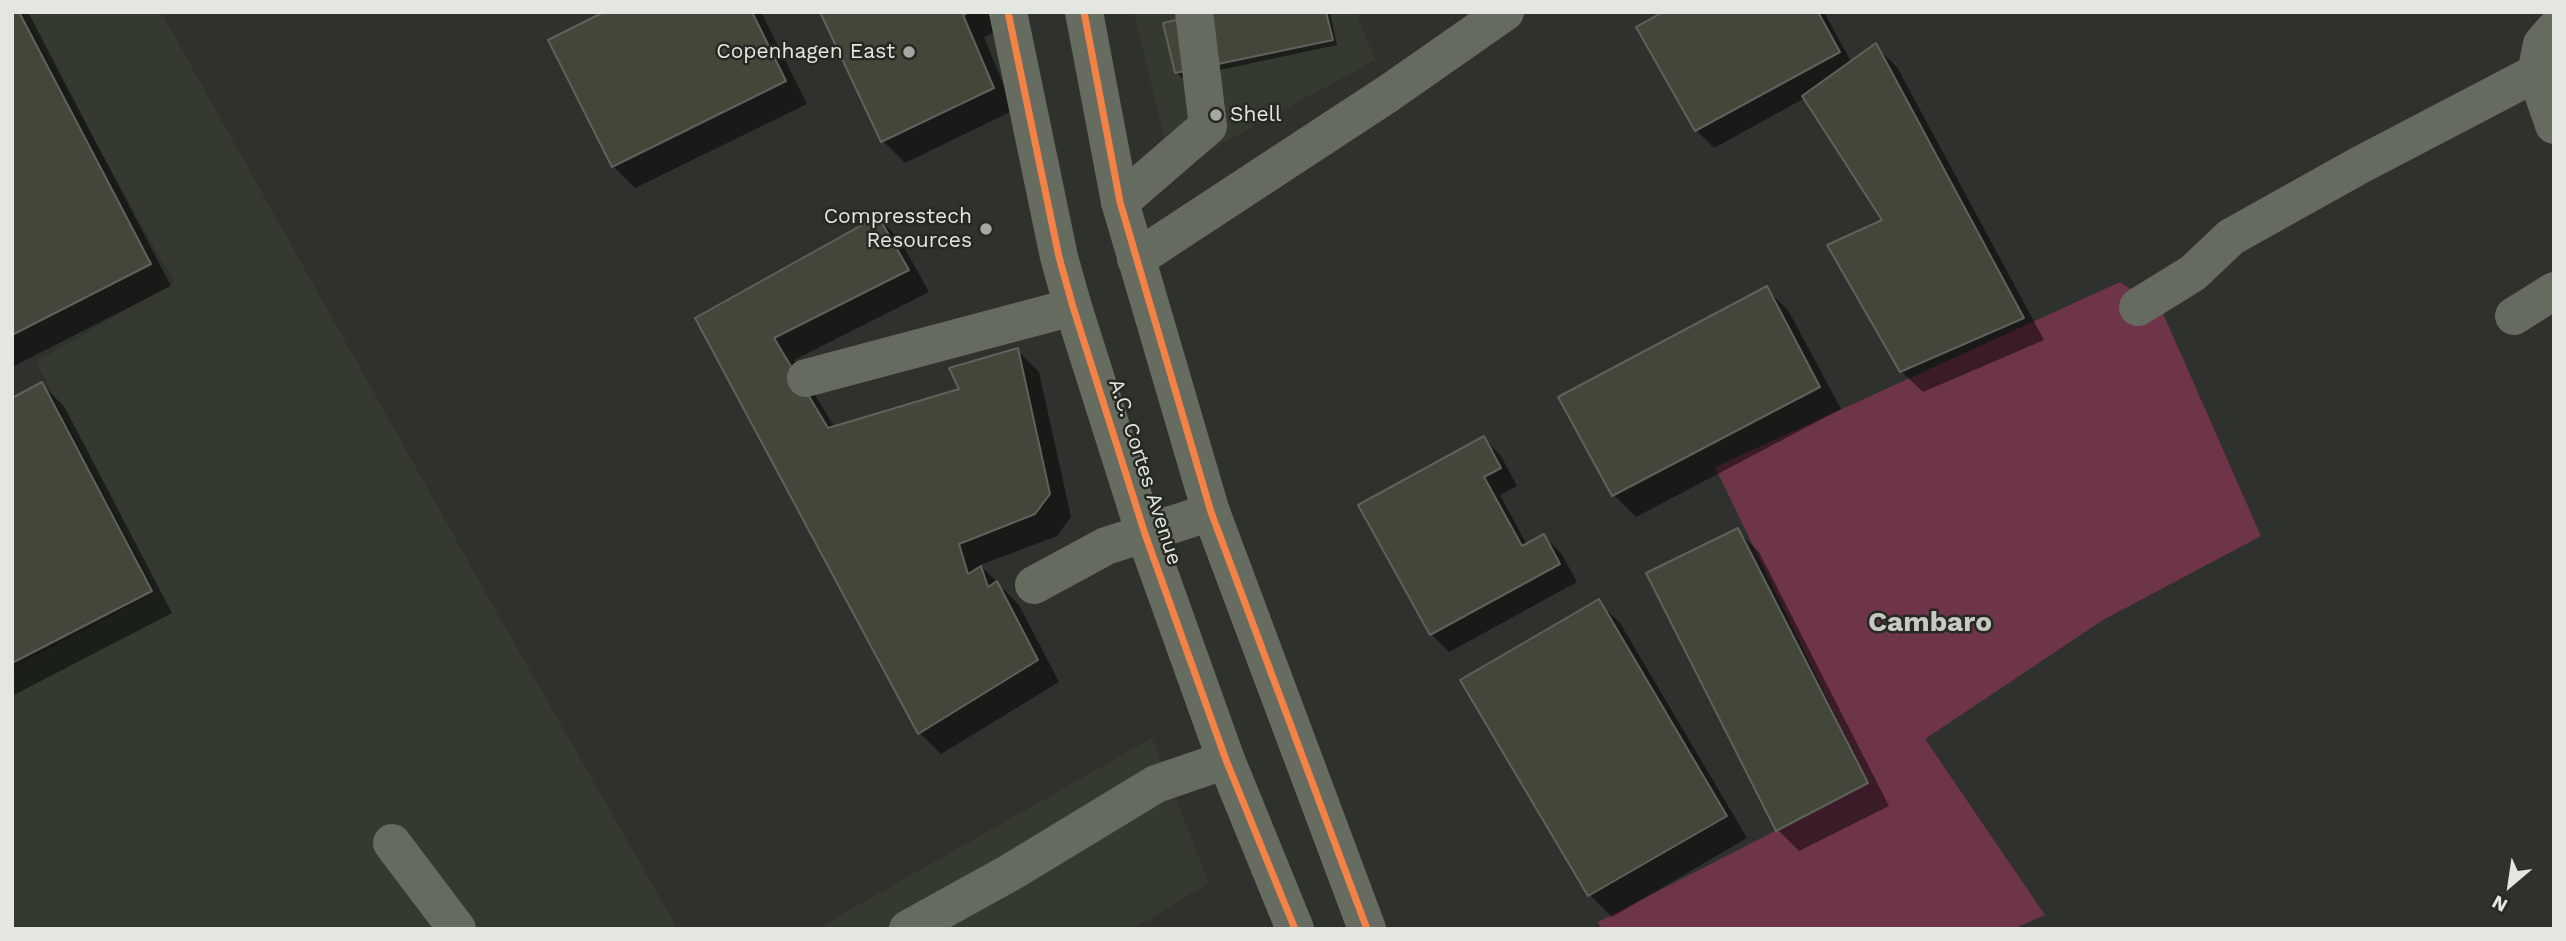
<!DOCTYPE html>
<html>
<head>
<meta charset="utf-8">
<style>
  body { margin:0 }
  #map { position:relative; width:2566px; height:941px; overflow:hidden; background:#2f312d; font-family:"Work Sans",sans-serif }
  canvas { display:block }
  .frame { position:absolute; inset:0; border:14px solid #e4e6e2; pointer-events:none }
  .north { position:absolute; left:2475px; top:850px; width:70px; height:70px; -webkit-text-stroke:5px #262822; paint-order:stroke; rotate:209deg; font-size:19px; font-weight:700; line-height:28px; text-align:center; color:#e4e6e2 }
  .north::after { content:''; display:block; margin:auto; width:24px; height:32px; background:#e4e6e2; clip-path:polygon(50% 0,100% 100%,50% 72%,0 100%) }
</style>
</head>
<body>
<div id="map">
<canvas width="2566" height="941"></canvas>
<div class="frame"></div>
<div class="north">N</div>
</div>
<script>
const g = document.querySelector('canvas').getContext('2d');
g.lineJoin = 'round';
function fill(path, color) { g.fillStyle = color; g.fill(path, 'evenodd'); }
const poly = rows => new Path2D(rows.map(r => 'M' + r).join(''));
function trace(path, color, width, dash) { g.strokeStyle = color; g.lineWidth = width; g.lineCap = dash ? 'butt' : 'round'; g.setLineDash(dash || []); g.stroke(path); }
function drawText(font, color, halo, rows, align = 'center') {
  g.font = font + ' "Work Sans",sans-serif'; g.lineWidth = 5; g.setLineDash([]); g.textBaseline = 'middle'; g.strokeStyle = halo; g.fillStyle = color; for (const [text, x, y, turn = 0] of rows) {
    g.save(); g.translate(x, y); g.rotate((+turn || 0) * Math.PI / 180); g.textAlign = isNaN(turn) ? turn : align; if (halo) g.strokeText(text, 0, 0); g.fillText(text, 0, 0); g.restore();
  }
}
fill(poly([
  [22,12,161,12,505,627,678,929,12,929,12,669,156,592,36,362,174,282],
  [1134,12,1356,12,1375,60,1172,171],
  [1152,738,1209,883,1133,929,816,929]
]), '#343a2f');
fill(poly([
  [2120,282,2162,311,2261,536,2103,620,1925,739,2045,915,2013,929,1601,929,1598,922,1868,783,1715,467]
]), '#6d344a');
fill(poly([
  [12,12,28,12,171,286,12,367],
  [608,12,761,12,807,104,635,188,613,166],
  [822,12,988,12,997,31,984,37,1014,110,905,163,883,141],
  [1220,12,1330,12,1337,45,1182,78,1176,72],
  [1666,12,1824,12,1852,63,1875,46,1897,67,2044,340,1923,392,1901,371,1884,221,1805,98,1714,148,1696,130],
  [878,218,900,240,929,292,794,360,835,428,961,390,1017,350,1039,372,1071,517,1057,536,980,565,1019,605,1059,682,941,754,920,733,697,319],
  [1766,289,1788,310,1841,409,1636,517,1614,495,1561,397],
  [42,385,64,406,172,613,12,696,12,400],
  [1484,438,1501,456,1517,486,1500,495,1527,545,1544,536,1561,553,1577,582,1449,652,1431,634],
  [1737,530,1759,552,1889,806,1799,851,1778,830],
  [1598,602,1620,623,1747,838,1612,917,1590,895,1463,681]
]), '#0007');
const building = poly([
  [12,12,19,12,151,264,12,335,12,12],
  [604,12,752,12,786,81,612,167,548,40,604,12],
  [820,12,969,12,963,15,994,88,881,142,820,12],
  [1211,12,1326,12,1333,40,1175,73,1163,23,1211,12],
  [1663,12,1818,12,1840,52,1695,131,1636,27,1663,12],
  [1876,43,2024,318,1900,372,1827,245,1882,220,1802,96,1876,43],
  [878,216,909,270,774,338,828,428,959,389,949,368,1018,348,1050,494,1035,514,959,544,968,574,981,566,988,587,997,581,1038,660,918,734,695,318,878,216],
  [1767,286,1820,387,1612,496,1558,397,1767,286],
  [42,382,152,591,12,663,12,398,42,382],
  [1484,436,1501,468,1484,477,1522,546,1544,534,1560,564,1430,635,1358,505,1484,436],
  [1738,528,1868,783,1776,831,1646,573,1738,528],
  [1599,599,1727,816,1588,896,1460,680,1599,599]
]);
fill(building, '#424739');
trace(building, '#5f615d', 2);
trace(poly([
  [2536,73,2554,125],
  [1120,202,1208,126,1194,12],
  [1136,259,1389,93,1505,12],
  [2138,307,2193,273,2231,237,2360,165,2536,73,2542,44,2554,30],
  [2514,316,2554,291],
  [806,378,1073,307],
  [1034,585,1106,546,1211,512],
  [392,843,457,929],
  [908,929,1011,872,1156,784,1226,760]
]), '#666b60', 38);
trace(poly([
  [1008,12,1059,257,1073,307,1145,534,1226,760,1295,929],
  [1084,12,1120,202,1211,512,1367,929]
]), '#666c5f', 38);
trace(poly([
  [1008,12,1059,257,1073,307,1145,534,1226,760,1295,929],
  [1084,12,1120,202,1211,512,1367,929]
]), '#f48246', 7);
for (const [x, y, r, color] of [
  [909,52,7,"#a5a7a3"],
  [1216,115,7,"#a5a7a3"],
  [986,229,7,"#a5a7a3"]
]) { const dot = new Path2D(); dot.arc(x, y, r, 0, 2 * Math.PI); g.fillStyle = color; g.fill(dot); trace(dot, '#262822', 2.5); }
drawText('21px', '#e4e6e2', '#262822', [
  ["Copenhagen East",895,52],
  ["Shell",1230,115,"left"],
  ["Compresstech",972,217],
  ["Resources",972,241]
], 'right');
drawText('21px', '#e4e6e2', '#262822', [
  ["A.C. Cortes Avenue",1145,472,72]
]);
drawText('bold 28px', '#c7cac2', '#262822', [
  ["Cambaro",1930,623]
]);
</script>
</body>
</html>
